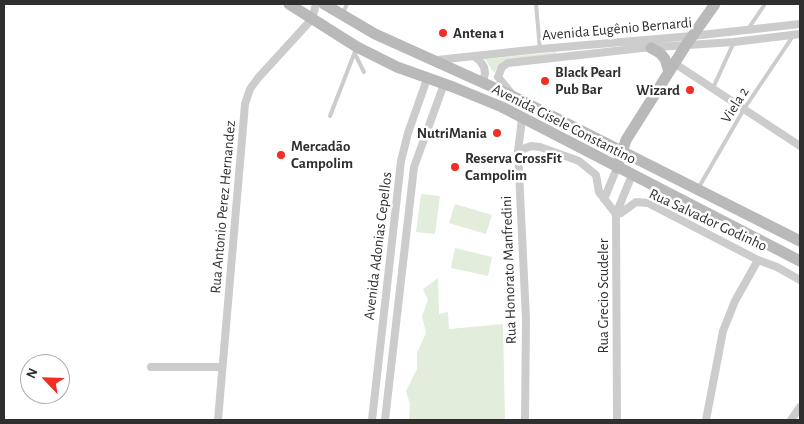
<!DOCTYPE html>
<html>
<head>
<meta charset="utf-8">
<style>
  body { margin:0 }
  #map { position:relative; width:804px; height:424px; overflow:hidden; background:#fff; font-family:"Alegreya Sans",sans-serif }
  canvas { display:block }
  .frame { position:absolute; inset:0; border:5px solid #2f2f2f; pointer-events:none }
  .north { position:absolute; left:20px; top:354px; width:50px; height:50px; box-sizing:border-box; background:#fff; border:1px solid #acacac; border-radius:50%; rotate:294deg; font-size:14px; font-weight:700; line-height:20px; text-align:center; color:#2f2f2f }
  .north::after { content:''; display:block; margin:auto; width:18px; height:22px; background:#f22d24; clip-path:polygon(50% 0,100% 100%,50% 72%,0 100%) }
</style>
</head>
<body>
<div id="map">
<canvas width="804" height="424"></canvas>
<div class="frame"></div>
<div class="north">N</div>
</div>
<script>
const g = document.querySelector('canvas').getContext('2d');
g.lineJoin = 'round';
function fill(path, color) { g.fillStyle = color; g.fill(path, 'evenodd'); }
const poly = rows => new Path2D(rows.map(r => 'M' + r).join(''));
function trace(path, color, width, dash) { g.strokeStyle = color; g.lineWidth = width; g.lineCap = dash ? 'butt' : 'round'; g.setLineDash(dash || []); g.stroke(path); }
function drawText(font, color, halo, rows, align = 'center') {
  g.font = font + ' "Alegreya Sans",sans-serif'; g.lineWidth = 5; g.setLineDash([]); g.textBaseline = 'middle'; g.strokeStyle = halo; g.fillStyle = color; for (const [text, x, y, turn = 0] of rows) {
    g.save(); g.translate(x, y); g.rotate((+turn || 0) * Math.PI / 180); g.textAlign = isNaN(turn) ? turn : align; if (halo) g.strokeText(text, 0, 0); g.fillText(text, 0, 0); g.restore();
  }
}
fill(poly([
  [556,52,555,55,508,60,502,62,494,73,485,59],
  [421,194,440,196,435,234,416,232],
  [455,204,492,215,486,234,449,223],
  [455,248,492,257,488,276,451,268],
  [438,278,439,314,448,312,449,329,503,324,505,420,409,420,410,404,406,391,417,369,417,353,426,333,422,316,428,300,423,289]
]), '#e3eddb');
trace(poly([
  [536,4,540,49],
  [343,13,347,4],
  [748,29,765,4],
  [355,54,364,72],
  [713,88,734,42],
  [330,116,356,49],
  [699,187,744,109,793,36]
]), '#ccc', 4);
trace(poly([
  [474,56,480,61,484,67,485,73,483,84],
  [437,60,540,49,692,36,800,24],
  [674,63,800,146],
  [511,93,498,77,502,67,508,63,642,48,734,42,800,34],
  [522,119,518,151,526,319,525,420],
  [518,151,531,146,540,147,579,161,596,175,599,192,616,214,621,213,636,202,648,203,758,260,777,267,800,280],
  [604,199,617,168],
  [151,367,222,367],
  [218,420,245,104,250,89,258,78,312,19,316,4],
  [372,420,401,161,408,133,427,79],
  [385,420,414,167,444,84],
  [617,420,616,214,632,175],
  [706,420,723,331,735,301,758,260],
  [791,420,800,407]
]), '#ccc', 8);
trace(poly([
  [289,4,357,47,397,67,453,87,502,107,800,261],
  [324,4,375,34,508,94,800,241],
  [651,48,660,53,665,59,669,72],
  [617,168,626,140,686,45,715,4]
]), '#b9b9b9', 11);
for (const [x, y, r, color] of [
  [443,33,5,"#f22d24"],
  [545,81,5,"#f22d24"],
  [690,90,5,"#f22d24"],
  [497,133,5,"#f22d24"],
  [281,155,5,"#f22d24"],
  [455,167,5,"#f22d24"]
]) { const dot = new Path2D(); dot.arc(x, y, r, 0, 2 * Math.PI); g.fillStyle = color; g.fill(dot); trace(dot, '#fff', 2); }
drawText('15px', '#2f2f2f', '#fff', [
  ["Avenida Eugênio Bernardi",617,29,-5],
  ["Viela 2",735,105,-58],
  ["Avenida Gisele Constantino",564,124,27],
  ["Rua Antonio Perez Hernandez",223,207,-85],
  ["Rua Salvador Godinho",708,220,25],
  ["Avenida Adonias Cepellos",378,246,-83],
  ["Rua Honorato Manfredini",509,270,-92],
  ["Rua Grecio Scudeler",603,296,-90]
]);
drawText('bold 15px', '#2f2f2f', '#fff', [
  ["Antena 1",453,33],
  ["Black Pearl",555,72],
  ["Pub Bar",555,89],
  ["Wizard",680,90,"right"],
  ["NutriMania",487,133,"right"],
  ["Mercadão",291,146],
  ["Campolim",291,163],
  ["Reserva CrossFit",465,158],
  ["Campolim",465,175]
], 'left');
</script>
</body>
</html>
